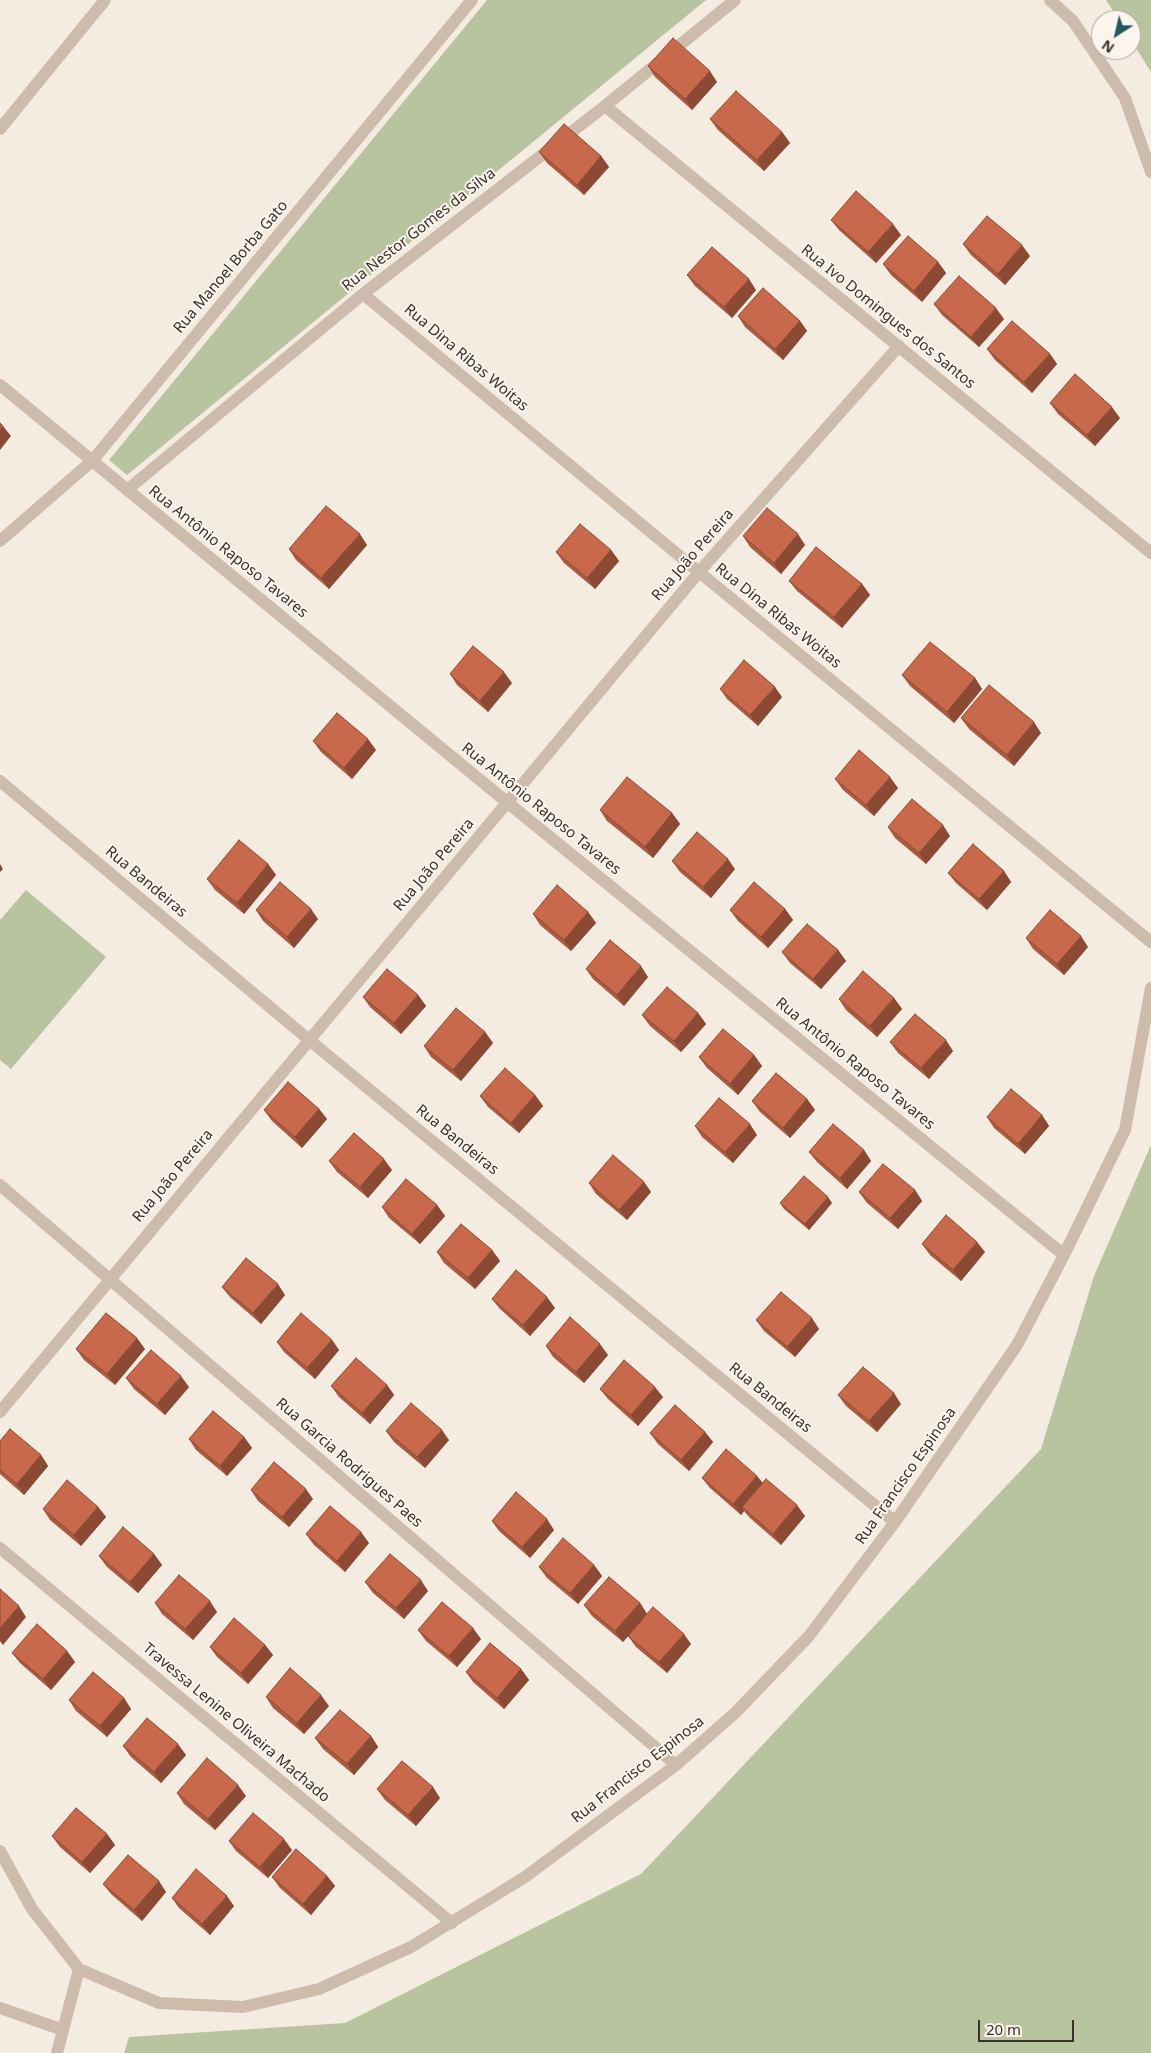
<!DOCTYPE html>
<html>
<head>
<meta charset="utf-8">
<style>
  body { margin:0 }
  #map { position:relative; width:1151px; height:2053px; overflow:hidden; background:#f4ebe1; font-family:"Noto Sans",sans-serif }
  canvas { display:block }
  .north { position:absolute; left:1091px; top:10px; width:50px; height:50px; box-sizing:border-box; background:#fbf5ee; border:1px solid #aea6a0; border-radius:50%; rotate:215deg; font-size:14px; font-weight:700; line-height:20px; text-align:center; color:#3b302b }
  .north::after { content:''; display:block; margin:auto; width:18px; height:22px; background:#1f5a5e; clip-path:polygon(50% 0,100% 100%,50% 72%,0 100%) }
  .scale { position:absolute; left:978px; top:2020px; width:96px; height:22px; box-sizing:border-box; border:2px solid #3b302b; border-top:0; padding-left:6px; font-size:15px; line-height:18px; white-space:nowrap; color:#3b302b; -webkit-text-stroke:4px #fbf5ee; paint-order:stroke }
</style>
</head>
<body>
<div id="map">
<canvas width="1151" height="2053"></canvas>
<div class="north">N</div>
<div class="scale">20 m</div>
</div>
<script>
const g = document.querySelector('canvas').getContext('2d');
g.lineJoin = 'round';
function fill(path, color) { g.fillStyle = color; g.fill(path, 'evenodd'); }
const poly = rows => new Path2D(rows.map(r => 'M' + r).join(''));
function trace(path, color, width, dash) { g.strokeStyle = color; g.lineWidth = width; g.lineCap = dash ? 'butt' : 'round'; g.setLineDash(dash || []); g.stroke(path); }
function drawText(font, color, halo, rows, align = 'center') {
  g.font = font + ' "Noto Sans",sans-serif'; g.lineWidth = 4; g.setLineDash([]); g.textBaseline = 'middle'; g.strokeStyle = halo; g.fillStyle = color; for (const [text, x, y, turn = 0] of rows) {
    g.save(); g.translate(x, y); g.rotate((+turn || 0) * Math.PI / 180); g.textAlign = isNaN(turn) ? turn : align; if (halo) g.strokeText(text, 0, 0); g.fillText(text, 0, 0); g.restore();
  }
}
fill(poly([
  [487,0,706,0,127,475,109,460],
  [1106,0,1151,0,1151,72,1131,40,1131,20,1119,20],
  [26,890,106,957,11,1069,0,1060,0,920],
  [1151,1145,1151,2053,124,2053,129,2037,345,2023,641,1874,1041,1449,1094,1276]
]), '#b8c4a0');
trace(poly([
  [0,2008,63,2030]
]), '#cdbbac', 12);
trace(poly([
  [1050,0,1073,21,1125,98,1151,172],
  [605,106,1151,553],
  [0,129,105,0],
  [363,294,699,572,1151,942],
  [0,385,508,803,1064,1255],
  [127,490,363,294,605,106,735,0],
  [0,541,92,461,472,0],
  [0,781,308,1039,895,1522],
  [0,1185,676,1765],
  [0,1412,699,572,899,346],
  [0,1548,452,1923],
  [0,1851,32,1909,79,1969,159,2003,243,2007,319,1989,411,1947,525,1877,676,1765,736,1712,809,1636,895,1522,1017,1345,1064,1255,1125,1130,1151,988],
  [57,2053,79,1969]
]), '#cdbbac', 12);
fill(poly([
  [648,66,717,82,692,110,655,77],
  [710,119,782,132,790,143,764,171,718,130],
  [539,152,601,156,609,167,584,195,547,163],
  [831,220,901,235,876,263,839,230],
  [963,244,1030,256,1005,285,971,255],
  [938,262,946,273,922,302,891,275,883,264],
  [687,275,756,290,732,318,695,286],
  [934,304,1004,319,979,347,942,315],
  [738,316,800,321,807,331,783,360,745,327],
  [987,349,1050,354,1057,364,1032,393,995,360],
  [1050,403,1120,418,1095,446,1058,414],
  [743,536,805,545,781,574,750,547],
  [367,545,329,589,296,560,289,549],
  [611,550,619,561,595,589,564,563,556,552],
  [789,581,862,584,870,595,842,628,797,591],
  [450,674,512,683,488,712,457,685],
  [902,675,975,678,982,689,954,723,910,686],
  [720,689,782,697,758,726,727,699],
  [961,718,1041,733,1014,766,969,729],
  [313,741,376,750,352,779,321,752],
  [835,779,898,788,874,816,843,790],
  [600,810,672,813,680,824,653,858,607,821],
  [888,827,950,836,926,864,895,838],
  [672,861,735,869,711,898,680,872],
  [268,864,276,875,244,914,215,890,207,879],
  [1004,871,1011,882,987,910,956,883,948,873],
  [785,909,793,920,768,948,738,921,730,910],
  [256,910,318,919,294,948,263,921],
  [588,912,596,923,571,951,540,925,533,914],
  [1026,938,1088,947,1064,975,1033,949],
  [838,950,846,961,821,989,790,963,782,952],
  [586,969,648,977,624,1006,593,979],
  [418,995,426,1006,401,1034,370,1007,363,997],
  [894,998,902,1009,877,1037,846,1010,839,999],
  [698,1013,706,1024,681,1052,650,1026,642,1015],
  [485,1032,493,1043,461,1081,431,1057,424,1046],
  [890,1042,953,1051,929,1079,898,1053],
  [754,1055,762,1066,738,1095,707,1068,699,1057],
  [535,1095,543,1106,519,1133,488,1107,480,1096],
  [807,1099,815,1110,790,1138,760,1112,752,1101],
  [319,1109,327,1119,302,1148,272,1121,264,1110],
  [1042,1115,1049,1126,1025,1154,994,1128,987,1117],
  [695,1126,757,1135,733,1163,702,1137],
  [864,1150,871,1161,847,1189,817,1162,809,1152],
  [329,1161,392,1170,368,1198,337,1172],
  [644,1182,651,1192,627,1220,596,1194,589,1183],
  [915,1190,922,1201,898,1229,867,1203,859,1192],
  [780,1203,832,1203,809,1230,784,1209],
  [437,1205,445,1216,420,1244,389,1218,382,1207],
  [922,1244,985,1252,961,1281,930,1255],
  [492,1250,500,1261,475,1289,444,1263,437,1252],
  [222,1287,285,1295,261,1324,230,1297],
  [492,1299,555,1308,530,1336,500,1309],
  [756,1320,819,1329,795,1357,764,1331],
  [332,1340,339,1350,315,1379,284,1352,277,1342],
  [546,1346,608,1355,584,1383,553,1357],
  [76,1349,145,1349,115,1385,84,1360],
  [126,1378,189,1387,165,1415,134,1389],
  [387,1385,394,1395,370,1424,339,1397,331,1386],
  [600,1389,663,1397,638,1426,608,1399],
  [838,1395,901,1404,877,1432,846,1406],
  [386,1431,449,1440,425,1468,394,1442],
  [705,1432,713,1442,689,1471,658,1444,650,1433],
  [244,1437,252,1448,227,1476,196,1450,189,1439],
  [0,1441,41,1455,48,1466,24,1495,0,1474],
  [757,1476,763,1483,805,1516,781,1545,750,1518,744,1511,741,1515,710,1488,702,1478],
  [251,1490,313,1499,289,1527,258,1501],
  [98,1507,106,1517,81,1546,50,1520,43,1509],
  [492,1521,554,1530,530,1558,499,1531],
  [306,1534,369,1543,345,1572,314,1545],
  [154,1554,162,1565,138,1593,107,1567,99,1556],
  [594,1565,602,1576,578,1604,547,1578,539,1567],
  [365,1582,428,1591,404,1619,373,1593],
  [155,1603,217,1612,193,1640,162,1614],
  [640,1603,647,1614,623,1642,592,1616,584,1605],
  [418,1630,481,1639,457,1667,426,1641],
  [628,1636,691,1644,667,1673,636,1647],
  [265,1645,273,1655,248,1684,217,1657,210,1647],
  [67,1651,75,1662,51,1690,20,1663,12,1653],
  [521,1669,529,1680,504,1709,473,1682,466,1672],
  [266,1697,329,1706,304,1734,273,1708],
  [124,1698,131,1709,107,1737,76,1711,69,1700],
  [371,1736,378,1747,354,1775,323,1749,315,1738],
  [123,1746,186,1755,161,1783,131,1757],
  [377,1789,440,1798,416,1826,385,1800],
  [177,1793,246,1796,215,1830,184,1804],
  [107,1834,115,1845,90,1873,60,1847,52,1836],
  [229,1841,292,1850,268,1878,236,1851],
  [327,1876,335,1886,311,1915,280,1888,272,1877],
  [103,1884,166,1892,142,1921,111,1894],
  [172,1898,234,1906,210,1935,179,1908]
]), '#ac5a40');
fill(poly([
  [710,71,717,82,692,110,685,99],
  [782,132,790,143,764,171,757,160],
  [601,156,609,167,584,195,577,185],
  [893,224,901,235,876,263,868,252],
  [1022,245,1030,256,1005,285,998,274],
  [938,262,946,273,922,302,914,291],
  [749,279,756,290,732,318,724,307],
  [996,308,1004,319,979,347,971,337],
  [800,321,807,331,783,360,775,349],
  [1050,354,1057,364,1032,393,1024,382],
  [1112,407,1120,418,1095,446,1087,435],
  [3,426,11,436,0,450,0,430],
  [360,534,367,545,329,589,321,578],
  [798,534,805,545,781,574,774,563],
  [611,550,619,561,595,589,587,578],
  [862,584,870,595,842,628,834,617],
  [504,672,512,683,488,712,480,701],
  [975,678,982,689,954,723,947,712],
  [775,687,782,697,758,726,750,715],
  [1034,722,1041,733,1014,766,1007,755],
  [368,739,376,750,352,779,344,768],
  [890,777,898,788,874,816,866,805],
  [672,813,680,824,653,858,645,847],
  [943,825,950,836,926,864,919,853],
  [728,859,735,869,711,898,703,887],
  [0,864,3,869,0,872],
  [268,864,276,875,244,914,237,903],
  [1004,871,1011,882,987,910,979,899],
  [311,909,318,919,294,948,287,937],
  [785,909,793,920,768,948,761,937],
  [588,912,596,923,571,951,564,940],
  [1081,936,1088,947,1064,975,1057,964],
  [838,950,846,961,821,989,813,979],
  [641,966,648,977,624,1006,617,995],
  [418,995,426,1006,401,1034,394,1023],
  [894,998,902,1009,877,1037,870,1026],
  [698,1013,706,1024,681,1052,674,1041],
  [485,1032,493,1043,461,1081,453,1070],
  [946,1040,953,1051,929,1079,921,1068],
  [754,1055,762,1066,738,1095,730,1084],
  [535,1095,543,1106,519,1133,511,1123],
  [807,1099,815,1110,790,1138,783,1128],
  [319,1109,327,1119,302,1148,295,1137],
  [1042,1115,1049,1126,1025,1154,1018,1144],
  [750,1124,757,1135,733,1163,725,1152],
  [864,1150,871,1161,847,1189,840,1178],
  [384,1159,392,1170,368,1198,360,1187],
  [644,1182,651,1192,627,1220,619,1210],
  [915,1190,922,1201,898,1229,890,1218],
  [828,1197,832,1203,809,1230,805,1224],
  [437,1205,445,1216,420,1244,412,1234],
  [977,1242,985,1252,961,1281,953,1270],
  [492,1250,500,1261,475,1289,468,1278],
  [278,1284,285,1295,261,1324,253,1313],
  [547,1297,555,1308,530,1336,523,1325],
  [812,1318,819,1329,795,1357,787,1347],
  [137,1338,145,1349,115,1385,107,1374],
  [332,1340,339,1350,315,1379,307,1368],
  [600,1344,608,1355,584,1383,576,1372],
  [181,1376,189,1387,165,1415,157,1404],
  [387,1385,394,1395,370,1424,362,1413],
  [655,1387,663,1397,638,1426,631,1415],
  [894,1393,901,1404,877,1432,869,1421],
  [442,1430,449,1440,425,1468,417,1457],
  [705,1432,713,1442,689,1471,681,1460],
  [244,1437,252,1448,227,1476,220,1466],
  [41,1455,48,1466,24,1495,17,1484],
  [757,1476,765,1487,742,1507,744,1511,741,1515,733,1504],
  [306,1489,313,1499,289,1527,282,1517],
  [797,1505,805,1516,781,1545,773,1534],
  [98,1507,106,1517,81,1546,74,1535],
  [547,1519,554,1530,530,1558,522,1547],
  [361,1532,369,1543,345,1572,337,1561],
  [154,1554,162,1565,138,1593,130,1582],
  [594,1565,602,1576,578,1604,570,1593],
  [421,1580,428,1591,404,1619,396,1608],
  [210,1601,217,1612,193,1640,185,1629],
  [640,1603,647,1614,623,1642,615,1631],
  [19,1606,26,1617,3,1645,0,1641,0,1628],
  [473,1628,481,1639,457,1667,449,1656],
  [684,1634,691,1644,667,1673,659,1662],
  [265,1645,273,1655,248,1684,241,1673],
  [67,1651,75,1662,51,1690,43,1679],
  [521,1669,529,1680,504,1709,497,1698],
  [321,1695,329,1706,304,1734,297,1723],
  [124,1698,131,1709,107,1737,100,1726],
  [371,1736,378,1747,354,1775,347,1764],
  [178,1744,186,1755,161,1783,154,1772],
  [238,1785,246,1796,215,1830,208,1819],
  [433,1787,440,1798,416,1826,408,1815],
  [107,1834,115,1845,90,1873,82,1862],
  [284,1839,292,1850,268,1878,260,1867],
  [327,1876,335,1886,311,1915,303,1904],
  [159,1881,166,1892,142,1921,134,1910],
  [227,1896,234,1906,210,1935,202,1924]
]), '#8c4a34');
const building = poly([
  [673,38,710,71,685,99,648,66,673,38],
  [736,91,782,132,757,160,710,119,736,91],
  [564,124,601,156,577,185,539,152,564,124],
  [856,191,893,224,868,252,831,220,856,191],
  [987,216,1022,245,998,274,963,244,987,216],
  [908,236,938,262,914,291,883,264,908,236],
  [712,247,749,279,724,307,687,275,712,247],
  [959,276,996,308,971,337,934,304,959,276],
  [763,288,800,321,775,349,738,316,763,288],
  [1012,321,1050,354,1024,382,987,349,1012,321],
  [1075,374,1112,407,1087,435,1050,403,1075,374],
  [0,423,3,426,0,430,0,423],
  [326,506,360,534,321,578,289,549,326,506],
  [767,508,798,534,774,563,743,536,767,508],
  [580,524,611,550,587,578,556,552,580,524],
  [816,547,862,584,834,617,789,581,816,547],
  [930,642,975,678,947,712,902,675,930,642],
  [473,646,504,672,480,701,450,674,473,646],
  [744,660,775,687,750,715,720,689,744,660],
  [989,685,1034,722,1007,755,961,718,989,685],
  [337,713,368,739,344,768,313,741,337,713],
  [859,750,890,777,866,805,835,779,859,750],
  [627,777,672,813,645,847,600,810,627,777],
  [912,799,943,825,919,853,888,827,912,799],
  [697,832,728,859,703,887,672,861,697,832],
  [239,840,268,864,237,903,207,879,239,840],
  [973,844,1004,871,979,899,948,873,973,844],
  [280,882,311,909,287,937,256,910,280,882],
  [754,882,785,909,761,937,730,910,754,882],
  [557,885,588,912,564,940,533,914,557,885],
  [1050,910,1081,936,1057,964,1026,938,1050,910],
  [807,924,838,950,813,979,782,952,807,924],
  [610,940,641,966,617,995,586,969,610,940],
  [387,969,418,995,394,1023,363,997,387,969],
  [863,971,894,998,870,1026,839,999,863,971],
  [667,987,698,1013,674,1041,642,1015,667,987],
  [456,1008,485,1032,453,1070,424,1046,456,1008],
  [915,1014,946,1040,921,1068,890,1042,915,1014],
  [723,1029,754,1055,730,1084,699,1057,723,1029],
  [505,1068,535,1095,511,1123,480,1096,505,1068],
  [776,1073,807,1099,783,1128,752,1101,776,1073],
  [288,1082,319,1109,295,1137,264,1110,288,1082],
  [1011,1089,1042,1115,1018,1144,987,1117,1011,1089],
  [719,1098,750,1124,725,1152,695,1126,719,1098],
  [833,1124,864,1150,840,1178,809,1152,833,1124],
  [354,1133,384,1159,360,1187,329,1161,354,1133],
  [613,1155,644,1182,619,1210,589,1183,613,1155],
  [883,1164,915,1190,890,1218,859,1192,883,1164],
  [804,1176,828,1197,805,1224,780,1203,804,1176],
  [406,1179,437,1205,412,1234,382,1207,406,1179],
  [946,1215,977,1242,953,1270,922,1244,946,1215],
  [461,1224,492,1250,468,1278,437,1252,461,1224],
  [246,1258,278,1284,253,1313,222,1287,246,1258],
  [516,1270,547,1297,523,1325,492,1299,516,1270],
  [781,1292,812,1318,787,1347,756,1320,781,1292],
  [106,1313,137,1338,107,1374,76,1349,106,1313],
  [301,1313,332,1340,307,1368,277,1342,301,1313],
  [570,1317,600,1344,576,1372,546,1346,570,1317],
  [151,1350,181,1376,157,1404,126,1378,151,1350],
  [356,1358,387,1385,362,1413,331,1386,356,1358],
  [624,1360,655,1387,631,1415,600,1389,624,1360],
  [863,1367,894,1393,869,1421,838,1395,863,1367],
  [411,1403,442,1430,417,1457,386,1431,411,1403],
  [675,1405,705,1432,681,1460,650,1433,675,1405],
  [213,1411,244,1437,220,1466,189,1439,213,1411],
  [10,1429,41,1455,17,1484,0,1470,0,1441,10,1429],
  [726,1449,757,1476,733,1504,702,1478,726,1449],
  [274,1462,306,1489,282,1517,251,1490,274,1462],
  [766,1479,797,1505,773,1534,742,1507,766,1479],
  [67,1480,98,1507,74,1535,43,1509,67,1480],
  [516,1492,547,1519,522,1547,492,1521,516,1492],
  [330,1506,361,1532,337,1561,306,1534,330,1506],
  [123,1527,154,1554,130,1582,99,1556,123,1527],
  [563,1538,594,1565,570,1593,539,1567,563,1538],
  [390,1554,421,1580,396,1608,365,1582,390,1554],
  [179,1575,210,1601,185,1629,155,1603,179,1575],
  [609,1577,640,1603,615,1631,584,1605,609,1577],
  [0,1589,19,1606,0,1628,0,1589],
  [442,1602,473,1628,449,1656,418,1630,442,1602],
  [653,1607,684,1634,659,1662,628,1636,653,1607],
  [234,1618,265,1645,241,1673,210,1647,234,1618],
  [37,1624,67,1651,43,1679,12,1653,37,1624],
  [490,1643,521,1669,497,1698,466,1672,490,1643],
  [290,1668,321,1695,297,1723,266,1697,290,1668],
  [93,1672,124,1698,100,1726,69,1700,93,1672],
  [340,1710,371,1736,347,1764,315,1738,340,1710],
  [147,1718,178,1744,154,1772,123,1746,147,1718],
  [207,1758,238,1785,208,1819,177,1793,207,1758],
  [402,1761,433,1787,408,1815,377,1789,402,1761],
  [76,1808,107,1834,82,1862,52,1836,76,1808],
  [253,1813,284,1839,260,1867,229,1841,253,1813],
  [296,1849,327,1876,303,1904,272,1877,296,1849],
  [128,1855,159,1881,134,1910,103,1884,128,1855],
  [196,1869,227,1896,202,1924,172,1898,196,1869]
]);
fill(building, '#c8694b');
trace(building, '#8c4a34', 1);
drawText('15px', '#3b302b', '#fbf5ee', [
  ["Rua Nestor Gomes da Silva",419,230,-38],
  ["Rua Manoel Borba Gato",231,267,-50],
  ["Rua Ivo Domingues dos Santos",888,317,39],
  ["Rua Dina Ribas Woitas",466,358,40],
  ["Rua Antônio Raposo Tavares",228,552,39],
  ["Rua João Pereira",693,555,-49],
  ["Rua Dina Ribas Woitas",778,616,39],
  ["Rua Antônio Raposo Tavares",541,809,39],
  ["Rua João Pereira",434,865,-50],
  ["Rua Bandeiras",146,882,40],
  ["Rua Antônio Raposo Tavares",855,1064,39],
  ["Rua Bandeiras",457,1140,39],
  ["Rua João Pereira",173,1176,-50],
  ["Rua Bandeiras",770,1398,39],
  ["Rua Garcia Rodrigues Paes",349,1463,41],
  ["Rua Francisco Espinosa",906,1476,-55],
  ["Travessa Lenine Oliveira Machado",236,1723,40],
  ["Rua Francisco Espinosa",638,1770,-38]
]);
</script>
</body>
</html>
